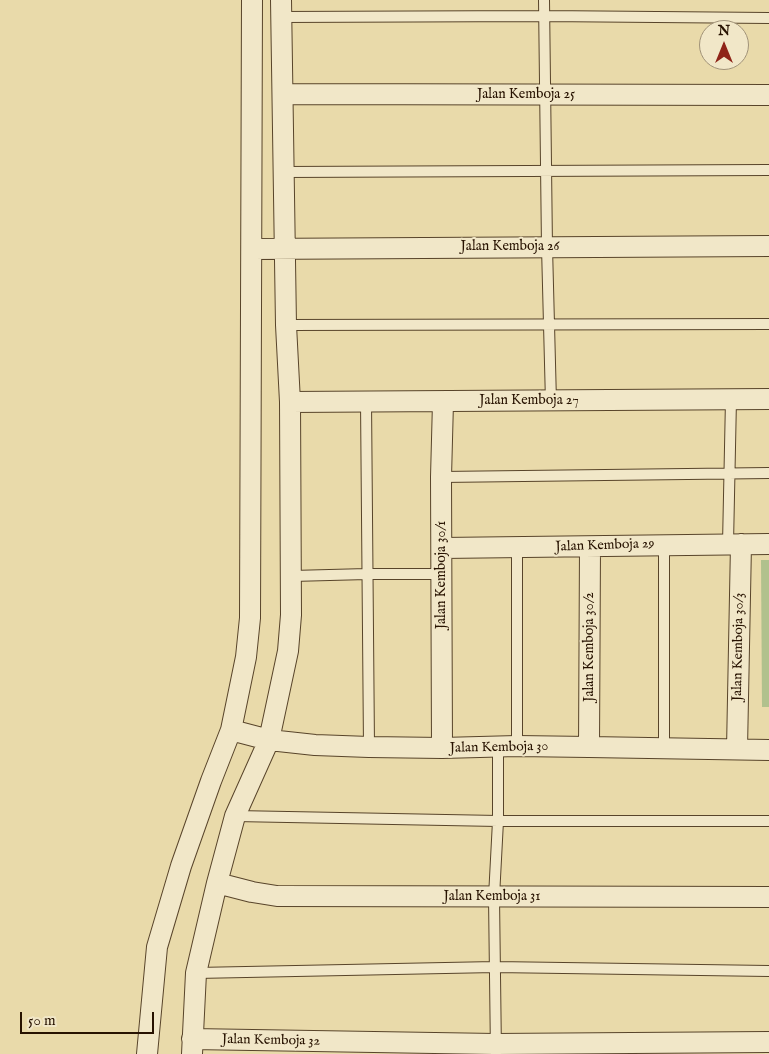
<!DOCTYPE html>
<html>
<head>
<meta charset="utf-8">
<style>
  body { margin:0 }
  #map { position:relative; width:769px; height:1054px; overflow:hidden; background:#e9daaa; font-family:"IM FELL English",serif }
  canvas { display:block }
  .north { position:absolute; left:699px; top:20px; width:50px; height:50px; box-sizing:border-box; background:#f1e7c8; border:1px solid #a09278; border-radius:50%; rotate:0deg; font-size:14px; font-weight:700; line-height:20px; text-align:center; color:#271200 }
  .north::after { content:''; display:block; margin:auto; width:18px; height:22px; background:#8f2418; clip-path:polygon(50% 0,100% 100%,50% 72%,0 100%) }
  .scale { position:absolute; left:20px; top:1012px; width:134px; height:22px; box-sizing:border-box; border:2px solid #271200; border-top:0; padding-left:6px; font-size:15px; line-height:18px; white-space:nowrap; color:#271200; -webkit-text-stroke:4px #f1e7c8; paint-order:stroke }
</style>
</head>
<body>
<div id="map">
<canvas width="769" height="1054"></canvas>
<div class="north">N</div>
<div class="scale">50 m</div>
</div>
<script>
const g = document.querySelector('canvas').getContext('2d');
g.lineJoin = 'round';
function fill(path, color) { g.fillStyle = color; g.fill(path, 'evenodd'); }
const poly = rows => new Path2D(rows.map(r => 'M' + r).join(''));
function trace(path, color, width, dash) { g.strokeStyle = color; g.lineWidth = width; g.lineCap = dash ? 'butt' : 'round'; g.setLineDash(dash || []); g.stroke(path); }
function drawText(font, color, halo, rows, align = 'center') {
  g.font = font + ' "IM FELL English",serif'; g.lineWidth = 4; g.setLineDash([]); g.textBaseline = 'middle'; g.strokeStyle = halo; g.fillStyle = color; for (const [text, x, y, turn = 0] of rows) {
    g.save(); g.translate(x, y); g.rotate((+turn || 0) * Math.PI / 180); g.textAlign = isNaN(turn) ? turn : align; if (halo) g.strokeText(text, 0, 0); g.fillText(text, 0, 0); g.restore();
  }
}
fill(poly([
  [761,560,769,560,769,707,762,707]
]), '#b1c18d');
const lane = poly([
  [544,0,547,247,551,402],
  [281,17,544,16,769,18],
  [283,172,769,170],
  [286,325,769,324],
  [366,401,369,747],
  [441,477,769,473],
  [664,544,664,749],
  [728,544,731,399],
  [292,576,367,574,442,574],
  [517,746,517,548],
  [235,816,498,821,769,821],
  [196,973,495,967,769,971],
  [496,1054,494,897,498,821,498,747]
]);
const street = poly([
  [283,94,769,95],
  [252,249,769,246],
  [290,402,769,399],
  [442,548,769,544],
  [231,730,269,740,315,745,369,747,442,748,517,746,589,747,769,750],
  [589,747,590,547],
  [442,748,441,477,443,402],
  [737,749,741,544],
  [217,883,252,892,277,896,769,897],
  [192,1039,495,1044,769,1042],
  [147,1054,157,947,181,866,211,781,231,730,246,657,250,618,252,0],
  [192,1054,196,973,217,883,235,816,269,740,288,651,291,615,290,402,286,325,281,0]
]);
trace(lane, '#58442a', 12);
trace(street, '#58442a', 22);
trace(lane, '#f1e7c8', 10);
trace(street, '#f1e7c8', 20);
drawText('14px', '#271200', '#f1e7c8', [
  ["Jalan Kemboja 25",526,95],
  ["Jalan Kemboja 26",510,247],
  ["Jalan Kemboja 27",529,401],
  ["Jalan Kemboja 29",605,546,-2],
  ["Jalan Kemboja 30/1",442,575,-90],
  ["Jalan Kemboja 30/2",590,647,-90],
  ["Jalan Kemboja 30/3",739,647,-89],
  ["Jalan Kemboja 30",499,748,-1],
  ["Jalan Kemboja 31",492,897],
  ["Jalan Kemboja 32",271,1041,1]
]);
</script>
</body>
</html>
